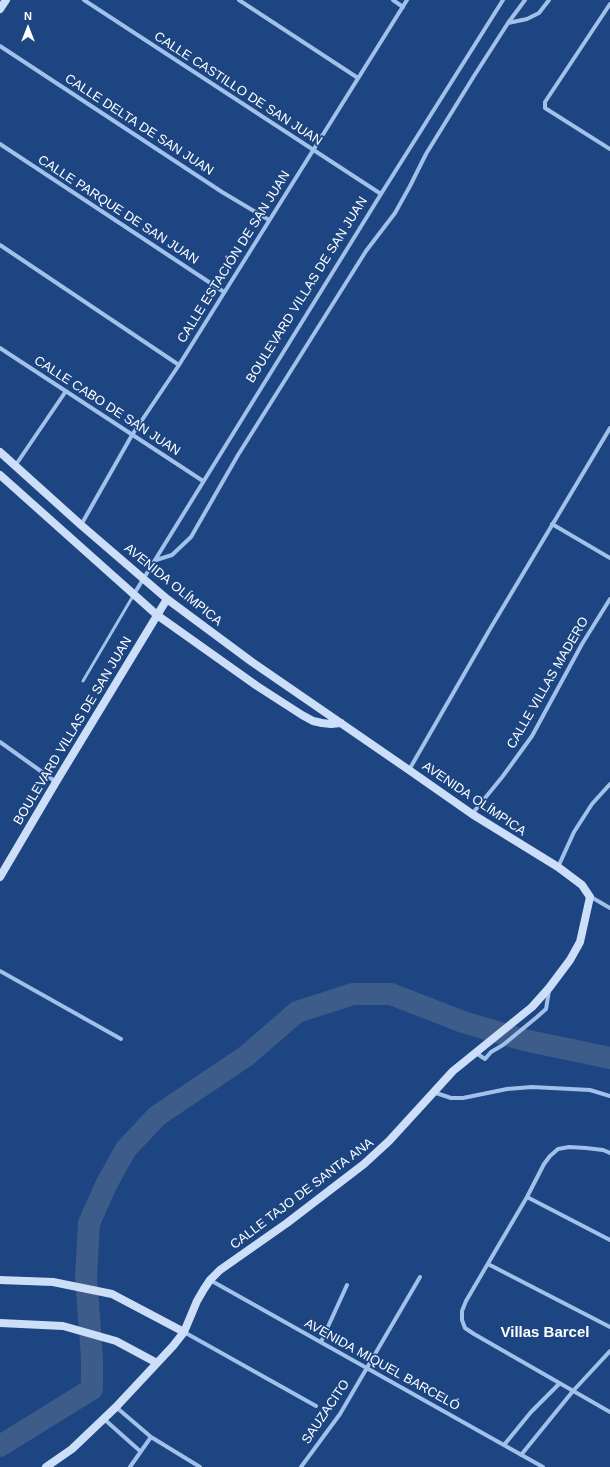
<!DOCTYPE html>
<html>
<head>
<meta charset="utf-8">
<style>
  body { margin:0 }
  #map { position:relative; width:610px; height:1467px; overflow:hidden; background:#1c4582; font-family:Helvetica,sans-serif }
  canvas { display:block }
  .north { position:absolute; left:8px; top:8px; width:40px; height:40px; -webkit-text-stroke:3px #1c4582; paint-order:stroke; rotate:0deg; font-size:11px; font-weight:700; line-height:16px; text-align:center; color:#fff }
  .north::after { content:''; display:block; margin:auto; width:14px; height:18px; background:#fff; clip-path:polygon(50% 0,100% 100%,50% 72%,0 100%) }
</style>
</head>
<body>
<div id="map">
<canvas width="610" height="1467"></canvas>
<div class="north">N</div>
</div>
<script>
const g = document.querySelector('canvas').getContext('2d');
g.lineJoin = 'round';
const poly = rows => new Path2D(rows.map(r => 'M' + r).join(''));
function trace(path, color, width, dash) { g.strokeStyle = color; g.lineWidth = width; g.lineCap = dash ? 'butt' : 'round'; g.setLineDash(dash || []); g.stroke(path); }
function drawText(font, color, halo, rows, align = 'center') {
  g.font = font + ' Helvetica,sans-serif'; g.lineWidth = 3.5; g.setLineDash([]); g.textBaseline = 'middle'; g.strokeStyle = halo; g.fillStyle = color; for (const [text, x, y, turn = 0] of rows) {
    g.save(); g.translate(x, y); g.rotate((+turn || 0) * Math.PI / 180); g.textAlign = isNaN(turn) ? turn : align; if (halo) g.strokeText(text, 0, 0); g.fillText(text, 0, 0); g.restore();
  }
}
trace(poly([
  [0,1446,92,1389,92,1358,86,1277,89,1223,107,1183,126,1149,157,1116,246,1056,297,1012,353,994,391,994,463,1022,524,1040,610,1058]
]), '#3e5c8a', 22);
trace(poly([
  [83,681,133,596]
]), '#a1c0ea', 3);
trace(poly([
  [84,0,381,194],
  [239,0,358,78],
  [393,0,403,7],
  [610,4,545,102,545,108,610,149],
  [508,23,527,19,539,13,549,0],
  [0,46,222,192,269,220],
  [0,144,224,292],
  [0,245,179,365],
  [0,348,203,481],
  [15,466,66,391],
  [552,524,610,558],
  [81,525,132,435,179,365,407,0],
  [156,560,172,555,191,537,238,455,366,251,395,213,410,186,426,154,474,76,508,23,525,0],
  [134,594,381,194,503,0],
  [0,742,56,782],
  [409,770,490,629,610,428],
  [472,814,503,776,532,736,582,644,610,599],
  [558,867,574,832,592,804,610,784],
  [591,897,610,908],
  [0,971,121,1039],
  [476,1053,485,1059,491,1052,503,1045,537,1017,546,1009,549,991],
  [433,1092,451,1098,463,1098,507,1089,532,1087,590,1090,610,1096],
  [610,1153,603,1150,586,1148,569,1147,558,1149,550,1156,544,1164,527,1197,466,1301,462,1311,462,1320,465,1328,474,1334,610,1412],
  [527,1197,610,1240],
  [488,1264,610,1327],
  [210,1280,543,1467],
  [184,1332,316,1406],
  [321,1342,347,1285],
  [116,1407,151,1437,200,1467],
  [104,1419,140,1451],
  [504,1445,531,1412,559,1384],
  [521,1455,573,1391,610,1351],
  [130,1467,151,1437],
  [301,1467,340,1414,420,1277]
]), '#a1c0ea', 4);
trace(poly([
  [0,9,6,0],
  [0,452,81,525,167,599,252,662,409,770,472,814,558,867,582,885,590,897,580,942,570,960,549,988,532,1007,453,1071,389,1141,364,1164,287,1223,220,1270,210,1280,204,1289,197,1301,184,1332,173,1346,116,1407,72,1449,46,1467],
  [0,475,157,615,257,686,302,715,313,721,322,723,331,724,341,723],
  [0,877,56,782,167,599],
  [0,1280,53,1282,112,1294,184,1332],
  [0,1323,63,1326,116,1341,157,1363]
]), '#cddef8', 8);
drawText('13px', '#fff', '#1c4582', [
  ["CALLE CASTILLO DE SAN JUAN",238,89,33],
  ["CALLE DELTA DE SAN JUAN",139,125,33],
  ["CALLE PARQUE DE SAN JUAN",118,210,33],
  ["CALLE ESTACIÓN DE SAN JUAN",234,257,-58],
  ["BOULEVARD VILLAS DE SAN JUAN",307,290,-58],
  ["CALLE CABO DE SAN JUAN",107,406,33],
  ["AVENIDA OLÍMPICA",173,585,39],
  ["CALLE VILLAS MADERO",548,683,-60],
  ["BOULEVARD VILLAS DE SAN JUAN",73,731,-59],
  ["AVENIDA OLÍMPICA",474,799,34],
  ["CALLE TAJO DE SANTA ANA",302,1194,-37],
  ["AVENIDA MIQUEL BARCELÓ",382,1365,29],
  ["SAUZACITO",326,1412,-56]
]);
drawText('bold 15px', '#fff', '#1c4582', [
  ["Villas Barcel",545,1333]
]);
</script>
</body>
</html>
